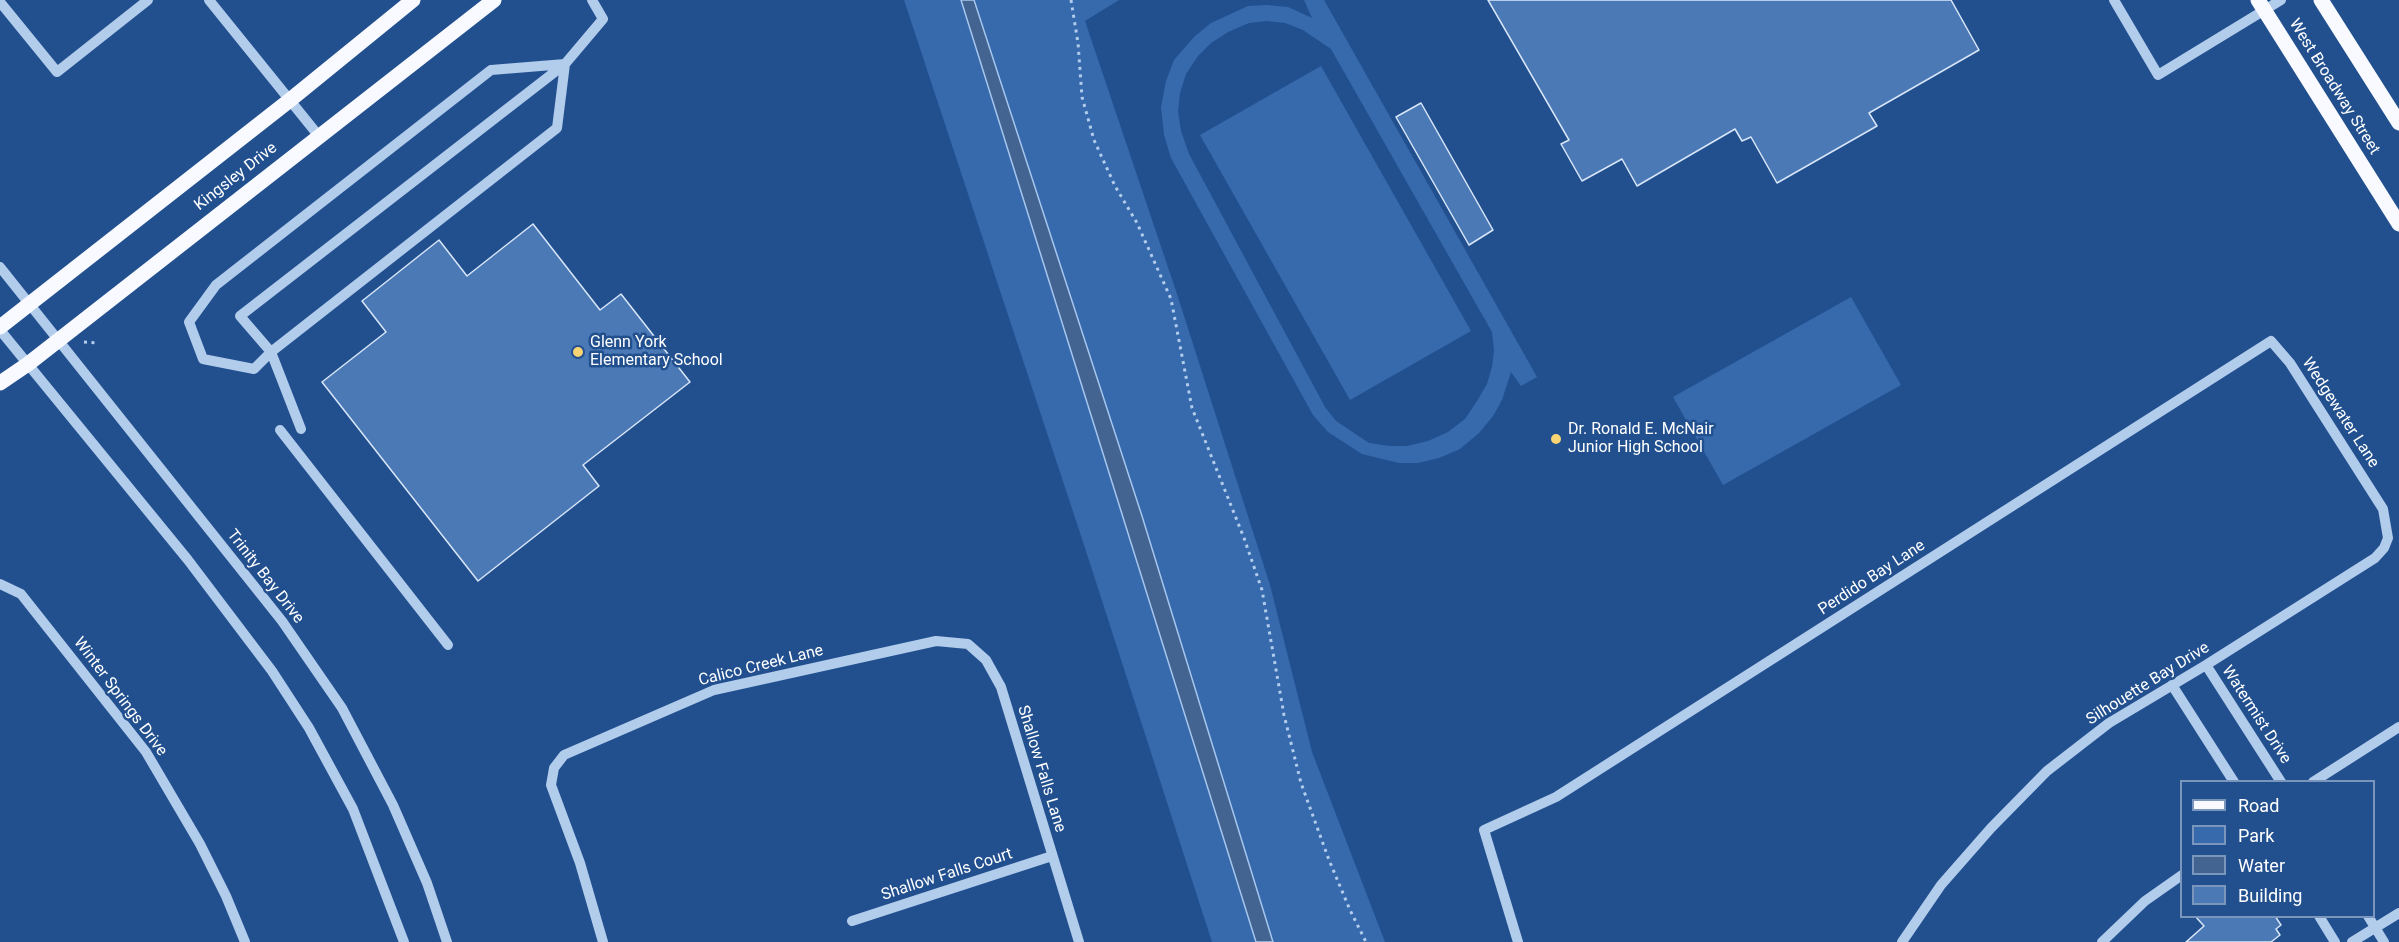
<!DOCTYPE html>
<html>
<head>
<meta charset="utf-8">
<style>
  body { margin:0 }
  #map { position:relative; width:2399px; height:942px; overflow:hidden; background:#22508f; font-family:Roboto,sans-serif }
  canvas { display:block }
  .legend { position:absolute; left:2180px; top:780px; width:195px; height:138px; box-sizing:border-box; background:#22508f; border:2px solid #7a96bc; margin:0; padding:8px 10px; list-style:none; font-size:18px; color:#fff }
  .legend li { display:flex; align-items:center; gap:12px; height:30px }
  .legend b { width:30px; border:2px solid #7a96bc }
</style>
</head>
<body>
<div id="map">
<canvas width="2399" height="942"></canvas>
<ul class="legend">
<li><b style="height:8px;background:#f8faff"></b>Road</li>
<li><b style="height:16px;background:#366aad"></b>Park</li>
<li><b style="height:16px;background:#436491"></b>Water</li>
<li><b style="height:16px;background:#4b79b6"></b>Building</li>
</ul>
</div>
<script>
const g = document.querySelector('canvas').getContext('2d');
g.lineJoin = 'round';
function fill(path, color) { g.fillStyle = color; g.fill(path, 'evenodd'); }
const poly = rows => new Path2D(rows.map(r => 'M' + r).join(''));
function trace(path, color, width, dash) { g.strokeStyle = color; g.lineWidth = width; g.lineCap = dash ? 'butt' : 'round'; g.setLineDash(dash || []); g.stroke(path); }
function drawText(font, color, halo, rows, align = 'center') {
  g.font = font + ' Roboto,sans-serif'; g.lineWidth = 5; g.setLineDash([]); g.textBaseline = 'middle'; g.strokeStyle = halo; g.fillStyle = color; for (const [text, x, y, turn = 0] of rows) {
    g.save(); g.translate(x, y); g.rotate((+turn || 0) * Math.PI / 180); g.textAlign = isNaN(turn) ? turn : align; if (halo) g.strokeText(text, 0, 0); g.fillText(text, 0, 0); g.restore();
  }
}
fill(poly([
  [904,0,1119,0,1085,21,1177,294,1270,585,1312,752,1385,942,1212,942,1086,551],
  [1304,0,1324,0,1537,377,1521,386,1511,372,1502,400,1493,416,1479,433,1460,449,1439,458,1418,463,1399,463,1362,454,1328,432,1313,415,1171,158,1164,135,1161,107,1166,81,1174,60,1194,37,1211,23,1248,6,1267,5,1288,7,1312,18],
  [1267,21,1285,23,1303,30,1331,49,1492,332,1494,351,1492,367,1487,384,1477,401,1465,419,1448,432,1428,441,1407,446,1390,446,1369,443,1336,421,1325,407,1189,154,1181,131,1178,111,1180,93,1186,74,1198,56,1211,43,1228,32,1249,23],
  [1321,66,1471,331,1350,400,1200,135],
  [1851,297,1901,385,1723,485,1673,397]
]), '#366aad');
const water = poly([
  [961,0,974,0,1142,516,1273,942,1256,942,961,0]
]);
fill(water, '#436491');
trace(water, '#a6c6ed', 1.5);
const building = poly([
  [1488,0,1951,0,1979,50,1869,113,1877,126,1777,183,1751,137,1742,141,1735,129,1637,186,1622,159,1582,181,1561,144,1569,140,1488,0],
  [1421,103,1493,230,1469,245,1396,117,1421,103],
  [533,224,600,310,621,294,690,382,583,465,599,486,478,581,322,382,386,332,362,301,439,240,467,276,533,224],
  [2195,916,2275,916,2281,925,2276,929,2280,935,2271,942,2186,942,2204,926,2195,916]
]);
fill(building, '#4b79b6');
trace(building, '#d8e6f9', 1.5);
trace(poly([
  [1071,0,1078,43,1082,97,1094,140,1115,186,1137,223,1171,299,1192,408,1244,538,1262,590,1284,715,1301,783,1329,860,1350,910,1366,942],
  [84,342,97,343]
]), '#b2ccec', 3, [3, 4.5]);
trace(poly([
  [209,0,318,135],
  [2114,0,2158,75,2281,0],
  [0,2,57,72,148,0],
  [565,64,557,128,271,352,254,369,203,359,189,322,216,285,491,70,565,64],
  [0,267,282,621,342,708,393,805,427,883,447,942],
  [0,330,188,560,272,671,309,728,353,809,404,942],
  [301,429,271,352,240,316,565,64,603,19,592,0],
  [280,430,448,645],
  [0,584,21,594,146,752,200,844,226,896,245,942],
  [2206,665,2281,782],
  [2172,685,2234,782],
  [2313,782,2399,727],
  [2319,916,2335,942],
  [2368,916,2384,942],
  [852,921,1052,856],
  [603,942,580,863,551,785,554,768,564,755,714,690,936,641,968,644,986,660,1001,687,1079,942],
  [1518,942,1484,830,1556,797,2271,341,2290,363,2383,509,2388,538,2384,548,2375,558,2206,665,2109,723,2047,771,1991,828,1941,885,1902,942],
  [2102,942,2145,901,2182,875],
  [2352,942,2399,913]
]), '#b2ccec', 10);
trace(poly([
  [2258,0,2399,224],
  [2321,0,2399,123],
  [0,327,290,100,413,0],
  [0,383,28,364,494,0]
]), '#f8faff', 15);
for (const [x, y, r, color] of [
  [578,352,6,"#f8d475"],
  [1556,439,6,"#f8d475"]
]) { const dot = new Path2D(); dot.arc(x, y, r, 0, 2 * Math.PI); g.fillStyle = color; g.fill(dot); trace(dot, '#22508f', 2); }
drawText('16px', '#fff', '#22508f', [
  ["West Broadway Street",2334,87,58],
  ["Kingsley Drive",236,177,-38],
  ["Wedgewater Lane",2340,413,57],
  ["Trinity Bay Drive",265,577,52],
  ["Perdido Bay Lane",1872,578,-33],
  ["Calico Creek Lane",761,666,-14],
  ["Silhouette Bay Drive",2148,684,-32],
  ["Winter Springs Drive",120,697,53],
  ["Watermist Drive",2256,715,57],
  ["Shallow Falls Lane",1041,769,73],
  ["Shallow Falls Court",947,875,-18]
]);
drawText('16px', '#fff', '#22508f', [
  ["Glenn York",590,343],
  ["Elementary School",590,361],
  ["Dr. Ronald E. McNair",1568,430],
  ["Junior High School",1568,448]
], 'left');
</script>
</body>
</html>
